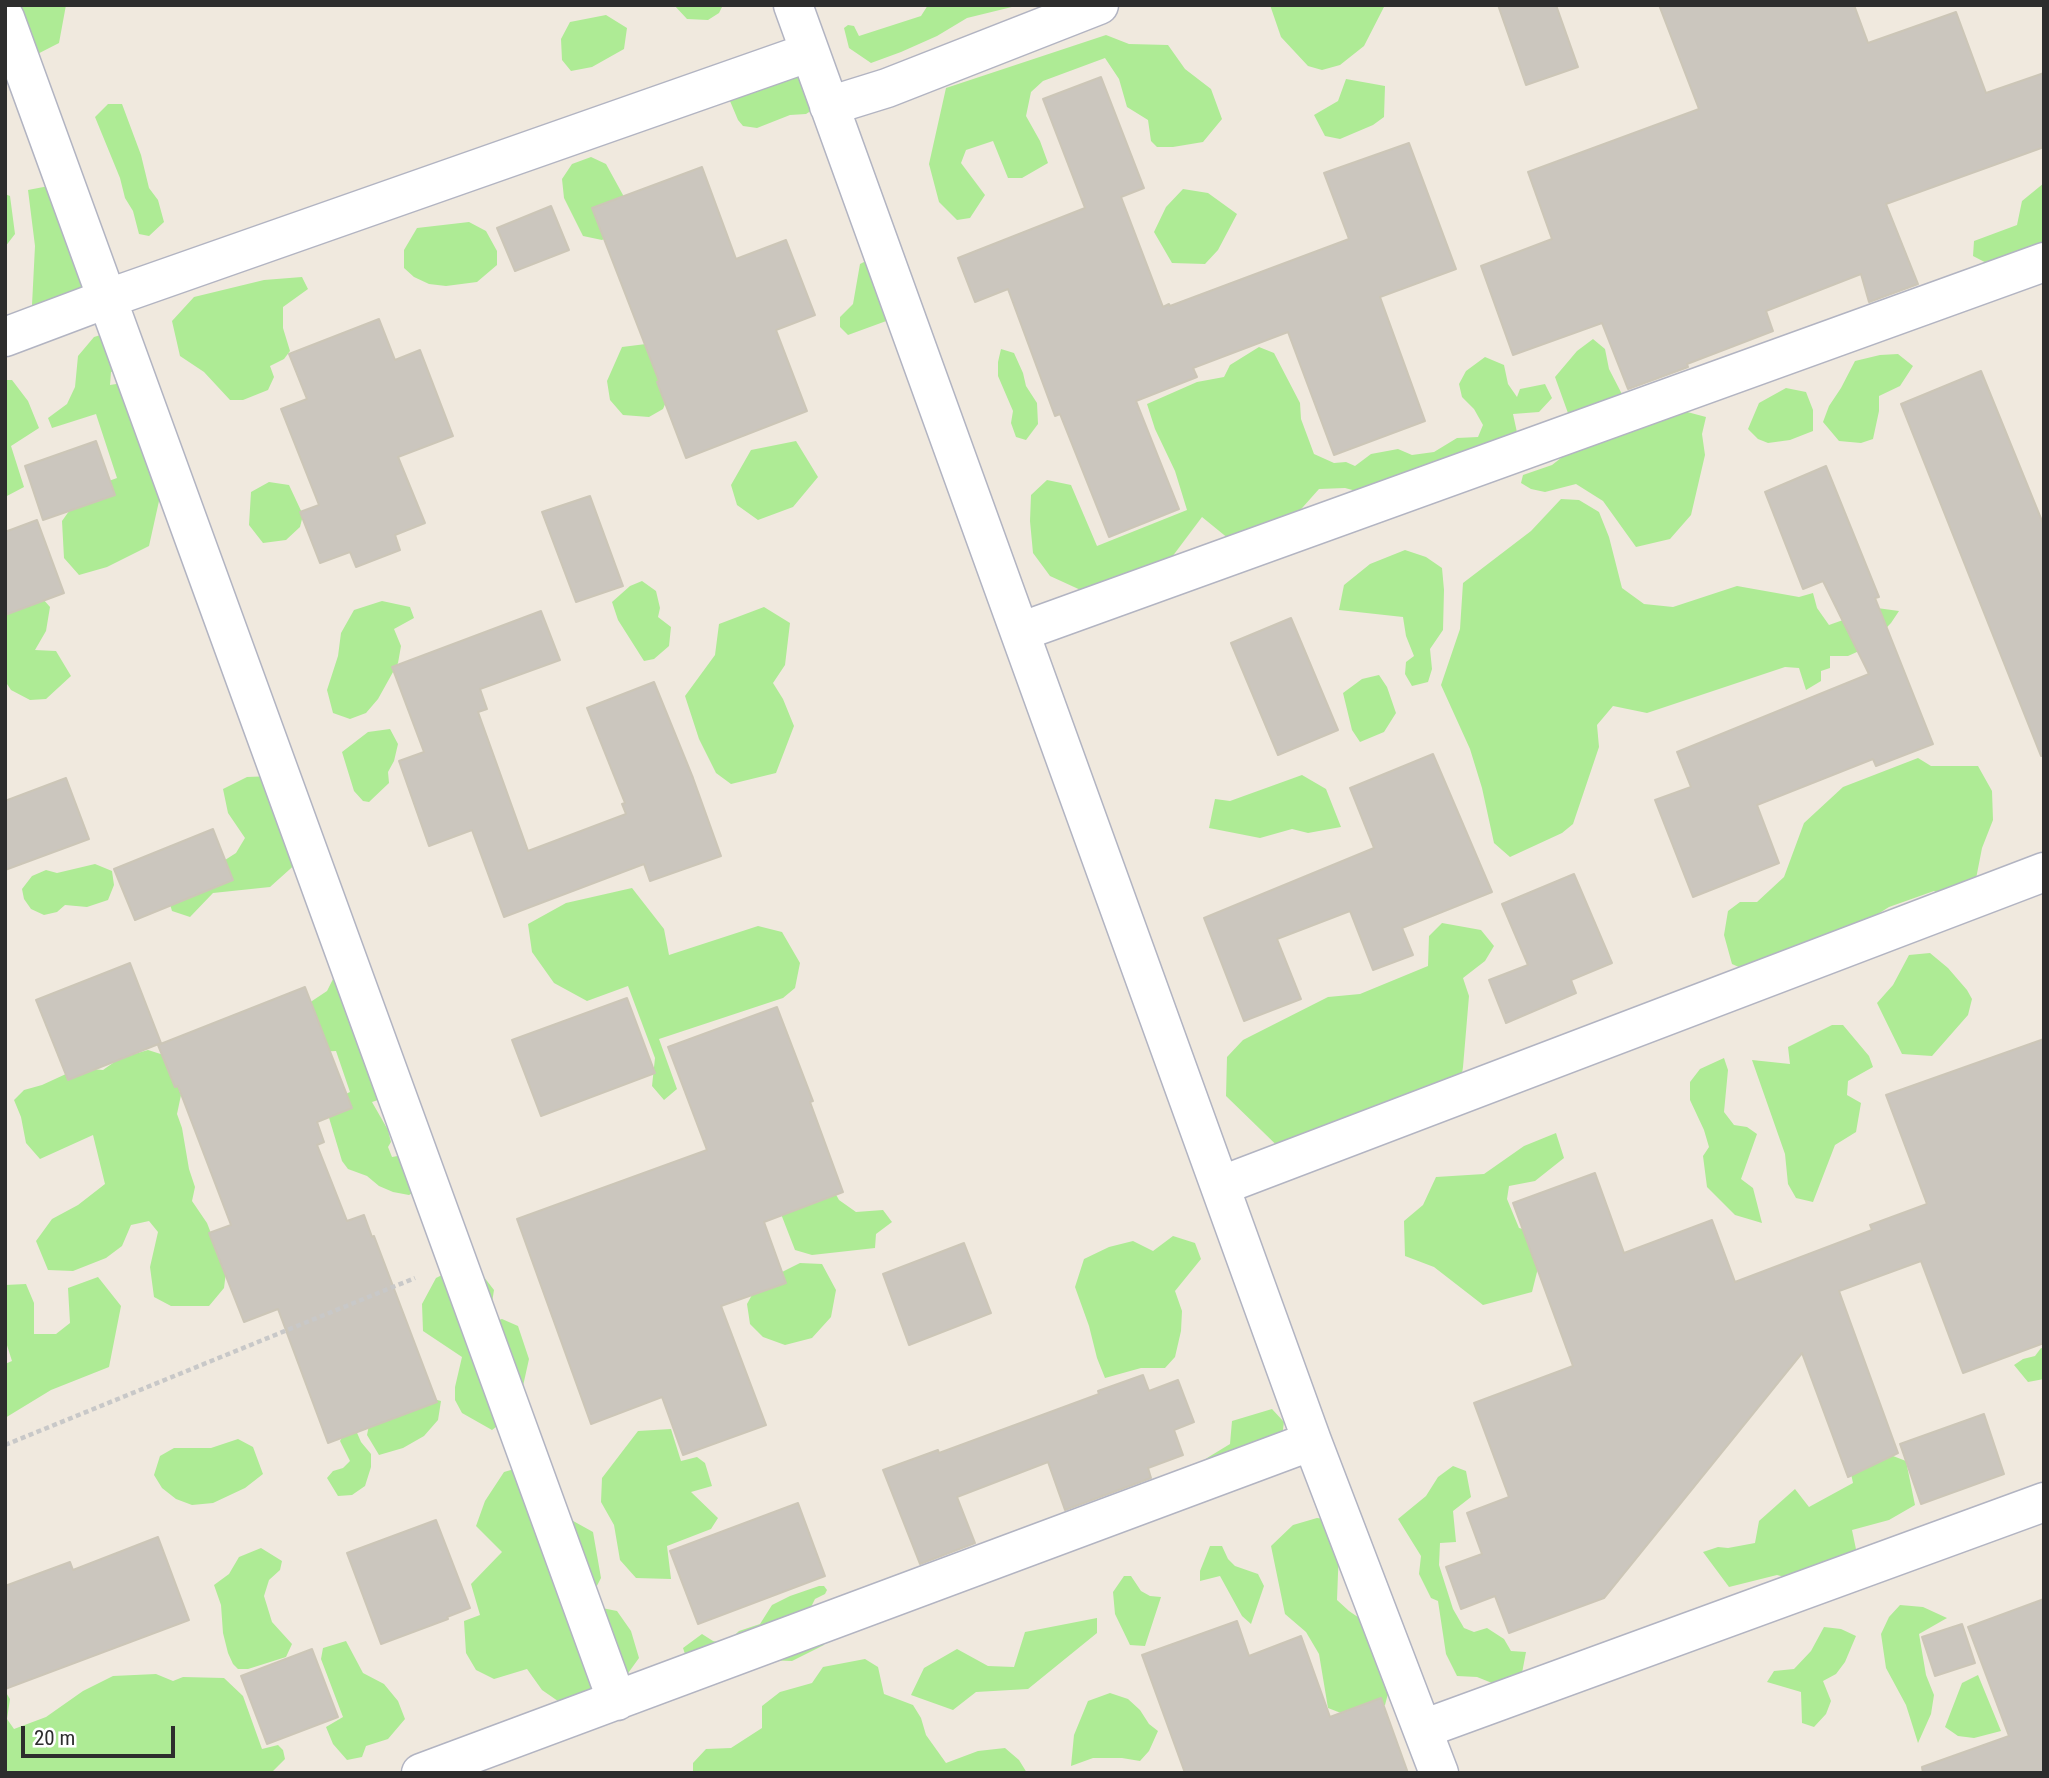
<!DOCTYPE html>
<html>
<head>
<meta charset="utf-8">
<style>
  body { margin:0 }
  #map { position:relative; width:2049px; height:1778px; overflow:hidden; background:#f0e9de; font-family:"Roboto Condensed",sans-serif }
  canvas { display:block }
  .frame { position:absolute; inset:0; border:7px solid #2d2d2d; pointer-events:none }
  .scale { position:absolute; left:21px; top:1726px; width:154px; height:32px; box-sizing:border-box; border:4px solid #2d2d2d; border-top:0; padding-left:9px; font-size:21px; line-height:24px; white-space:nowrap; color:#2d2d2d; -webkit-text-stroke:5px #fff; paint-order:stroke }
</style>
</head>
<body>
<div id="map">
<canvas width="2049" height="1778"></canvas>
<div class="frame"></div>
<div class="scale">20 m</div>
</div>
<script>
const g = document.querySelector('canvas').getContext('2d');
g.lineJoin = 'round';
function fill(path, color) { g.fillStyle = color; g.fill(path, 'evenodd'); }
const poly = rows => new Path2D(rows.map(r => 'M' + r).join(''));
function trace(path, color, width, dash) { g.strokeStyle = color; g.lineWidth = width; g.lineCap = dash ? 'butt' : 'round'; g.setLineDash(dash || []); g.stroke(path); }
fill(poly([
  [5,5,66,5,59,43,16,65],
  [674,5,723,5,719,13,708,20,687,19],
  [928,5,1020,5,967,18,937,36,901,52,871,63,849,48,844,28,848,25,854,26,859,36,921,16],
  [1270,5,1385,5,1364,46,1340,65,1322,70,1308,66,1281,37],
  [606,15,627,28,624,49,592,67,571,71,562,60,561,39,570,22],
  [1106,35,1129,44,1168,45,1185,69,1211,89,1222,119,1203,142,1173,147,1157,147,1151,141,1148,120,1127,107,1119,79,1105,58,1043,81,1031,92,1026,116,1040,141,1048,163,1022,178,1008,178,993,141,966,150,961,163,985,195,970,218,957,220,939,202,929,164,946,88],
  [788,60,820,105,806,114,790,115,757,128,743,126,738,120,730,101,739,88],
  [1346,79,1385,86,1384,117,1373,125,1340,139,1325,136,1314,115,1338,101],
  [108,104,122,104,141,155,149,188,158,200,164,222,149,236,139,234,133,211,125,198,120,178,95,117],
  [591,157,606,164,623,195,627,217,620,231,602,240,583,236,564,198,562,179,572,164],
  [2044,183,2044,277,2000,270,1973,256,1974,241,2017,225,2022,201],
  [54,185,95,236,79,311,43,324,32,305,35,246,28,190],
  [1183,189,1208,193,1237,214,1218,250,1205,264,1172,263,1154,232,1166,207],
  [5,194,10,196,15,234,5,247],
  [469,222,486,231,497,251,497,265,477,282,446,286,429,284,414,277,404,268,404,250,417,228],
  [878,255,889,320,848,335,840,327,840,317,853,304,860,264],
  [302,277,308,289,283,307,283,328,290,351,284,359,270,366,274,377,268,390,243,400,230,400,204,372,180,356,172,321,194,297,264,280],
  [130,326,131,367,111,372,110,385,129,382,168,483,159,501,149,546,107,567,79,575,64,558,62,521,84,490,117,478,96,414,52,428,48,418,67,404,75,387,78,356,94,337],
  [1593,339,1605,349,1609,369,1626,402,1573,427,1555,377,1577,351],
  [646,344,669,395,663,409,649,417,623,415,610,400,607,381,622,347],
  [1259,347,1274,353,1300,403,1301,419,1314,454,1334,463,1346,462,1355,466,1371,454,1398,449,1412,455,1434,452,1457,438,1478,437,1483,425,1474,409,1462,397,1459,384,1466,371,1485,357,1504,365,1508,384,1517,397,1520,389,1545,384,1552,398,1539,412,1513,414,1518,437,1371,495,1345,488,1319,489,1287,525,1229,539,1202,517,1160,573,1085,592,1050,576,1033,553,1030,521,1031,495,1047,480,1071,485,1097,546,1187,510,1175,471,1155,429,1147,404,1197,382,1224,377,1230,365],
  [1001,349,1014,353,1023,373,1026,386,1037,403,1038,424,1026,440,1016,437,1011,423,1013,411,998,376,998,362],
  [1898,354,1913,366,1900,386,1879,396,1879,411,1873,439,1861,443,1839,441,1823,422,1829,406,1841,388,1855,361,1880,355],
  [5,380,12,380,28,401,39,428,11,446,24,487,5,497],
  [1786,388,1806,392,1813,410,1813,431,1790,440,1768,443,1758,439,1748,429,1759,403],
  [1676,409,1706,417,1702,434,1705,455,1691,515,1670,539,1636,547,1603,501,1576,484,1545,492,1531,489,1521,483,1523,475,1552,465,1570,451],
  [796,441,818,477,793,507,758,520,737,505,731,485,751,450],
  [269,482,289,485,303,515,300,527,286,540,263,543,249,525,251,492],
  [1561,499,1579,500,1599,512,1609,537,1622,588,1644,604,1673,607,1737,586,1799,597,1813,593,1817,608,1829,625,1877,608,1899,611,1891,623,1868,647,1848,656,1830,656,1830,668,1821,671,1821,681,1806,690,1799,668,1785,667,1647,713,1613,706,1597,725,1599,747,1573,824,1562,833,1510,857,1494,843,1482,788,1470,749,1441,685,1460,629,1463,583,1531,531],
  [1405,550,1426,557,1442,568,1444,590,1443,630,1430,649,1432,669,1428,682,1412,686,1405,674,1406,662,1414,656,1406,636,1403,617,1339,610,1344,585,1370,564],
  [642,581,656,591,660,608,658,617,671,627,669,646,654,659,644,661,618,620,612,602,630,586],
  [35,590,50,607,46,631,35,650,56,651,71,676,46,699,30,700,11,690,5,681,5,594],
  [382,601,410,607,414,618,394,629,401,646,398,663,378,699,366,713,350,719,333,713,327,690,338,656,341,633,354,610],
  [764,607,790,623,785,665,773,683,783,699,794,726,776,773,731,784,716,773,699,739,685,696,715,655,719,624],
  [1379,675,1387,687,1396,713,1384,732,1360,742,1352,730,1343,693,1362,679],
  [390,729,398,744,394,761,388,772,389,783,369,802,363,801,354,791,342,752,368,732],
  [1918,758,1931,766,1978,766,1992,791,1993,820,1982,848,1974,889,1955,903,1934,891,1889,907,1851,931,1757,975,1732,964,1724,935,1728,911,1740,902,1757,902,1784,877,1804,823,1843,787],
  [1302,775,1326,789,1341,827,1308,833,1292,829,1260,838,1209,828,1215,799,1230,801],
  [273,776,299,861,270,887,213,893,190,917,172,911,166,891,212,862,225,860,236,853,245,838,228,813,223,789,247,777],
  [95,864,112,871,114,885,108,900,87,907,65,905,57,912,44,915,31,909,24,899,22,889,32,876,46,870,57,873],
  [632,888,664,929,669,955,758,926,782,932,800,963,795,988,783,998,659,1039,677,1089,664,1100,652,1086,655,1058,628,986,587,1001,554,983,532,952,528,924,566,903],
  [1442,923,1481,930,1494,946,1485,961,1463,978,1469,996,1463,1067,1456,1111,1297,1165,1226,1096,1227,1057,1243,1040,1328,997,1360,994,1428,966,1429,936],
  [1930,953,1948,968,1967,990,1972,999,1968,1015,1932,1056,1902,1054,1877,1003,1893,985,1909,955],
  [345,978,387,1097,372,1102,388,1130,391,1142,388,1147,392,1157,409,1154,424,1186,409,1195,393,1192,379,1186,367,1176,348,1169,342,1161,327,1111,328,1102,350,1092,336,1051,314,1052,297,1011,327,991,333,979],
  [1832,1025,1843,1025,1869,1056,1873,1067,1848,1081,1847,1095,1861,1103,1856,1132,1835,1145,1813,1202,1796,1198,1788,1184,1785,1154,1752,1060,1790,1064,1788,1047],
  [148,1050,167,1056,181,1095,177,1114,182,1128,189,1169,195,1187,192,1201,207,1223,226,1272,224,1288,209,1306,171,1306,154,1297,150,1267,158,1232,149,1221,131,1225,122,1246,106,1258,73,1271,48,1270,36,1241,52,1219,78,1205,105,1184,93,1135,40,1159,26,1143,21,1117,14,1100,24,1090,42,1085,79,1068,103,1070,120,1058],
  [1724,1058,1728,1070,1724,1112,1734,1125,1747,1127,1757,1134,1741,1179,1753,1188,1762,1223,1735,1215,1707,1187,1703,1156,1709,1147,1704,1130,1690,1100,1690,1082,1700,1069],
  [1556,1133,1564,1158,1535,1181,1509,1186,1507,1199,1519,1228,1530,1231,1541,1256,1532,1292,1483,1305,1434,1267,1405,1256,1404,1221,1423,1205,1436,1177,1484,1174,1524,1146],
  [824,1173,839,1200,856,1212,883,1210,892,1222,876,1234,875,1248,812,1255,795,1250,781,1214],
  [1173,1236,1195,1243,1201,1259,1175,1291,1182,1311,1181,1331,1175,1357,1165,1368,1141,1368,1105,1378,1097,1358,1089,1326,1075,1287,1084,1259,1109,1247,1133,1241,1153,1251],
  [800,1263,822,1264,836,1290,831,1317,812,1338,785,1345,763,1337,750,1324,747,1304,758,1284],
  [477,1268,494,1290,491,1309,480,1325,502,1319,518,1326,529,1359,523,1386,513,1414,492,1430,462,1413,455,1400,455,1387,462,1357,423,1331,422,1304,436,1278,452,1270],
  [98,1277,121,1306,109,1367,51,1390,5,1418,5,1364,12,1361,5,1339,5,1285,26,1284,34,1303,34,1334,56,1334,70,1323,68,1288],
  [2041,1348,2044,1349,2044,1379,2028,1382,2014,1365,2023,1359,2035,1356],
  [422,1396,441,1401,438,1420,424,1436,403,1448,379,1455,367,1435,371,1415],
  [1272,1409,1284,1422,1282,1437,1198,1468,1207,1458,1230,1444,1232,1421],
  [355,1428,361,1442,371,1454,371,1467,365,1486,352,1495,338,1496,327,1478,333,1471,343,1468,350,1461,340,1441,347,1429],
  [671,1429,681,1461,697,1457,705,1463,712,1486,691,1492,718,1518,711,1529,667,1546,671,1579,636,1578,620,1560,614,1525,601,1502,602,1478,638,1431],
  [238,1439,253,1447,263,1474,245,1488,213,1503,192,1505,176,1499,162,1488,154,1475,160,1456,174,1448,211,1448],
  [1893,1456,1906,1461,1915,1505,1889,1520,1852,1530,1857,1554,1796,1580,1777,1575,1729,1587,1703,1552,1718,1547,1728,1548,1755,1543,1759,1521,1795,1489,1809,1507,1853,1483,1850,1469,1872,1459],
  [528,1465,557,1512,593,1532,601,1578,587,1605,617,1611,631,1631,639,1658,626,1676,581,1717,542,1690,527,1669,494,1679,476,1670,466,1653,464,1621,480,1615,471,1584,502,1552,476,1526,485,1501,504,1472],
  [1453,1466,1466,1471,1471,1497,1453,1511,1456,1542,1440,1543,1439,1565,1453,1609,1464,1628,1474,1632,1487,1628,1504,1639,1511,1651,1526,1652,1522,1673,1497,1685,1477,1677,1457,1676,1446,1654,1438,1601,1431,1598,1419,1574,1421,1556,1398,1519,1426,1496,1438,1477],
  [1317,1518,1340,1521,1337,1600,1349,1611,1393,1641,1395,1667,1385,1705,1359,1720,1328,1708,1319,1654,1306,1632,1285,1614,1271,1546,1293,1525],
  [1210,1546,1222,1546,1228,1559,1235,1566,1258,1574,1264,1586,1251,1624,1242,1616,1220,1576,1200,1581,1200,1571],
  [261,1548,282,1561,280,1570,269,1580,264,1596,272,1622,292,1644,286,1657,248,1669,238,1669,233,1664,228,1653,223,1633,221,1605,214,1585,229,1574,239,1557],
  [1124,1576,1131,1576,1141,1591,1150,1596,1161,1597,1145,1646,1130,1645,1115,1614,1113,1592],
  [819,1586,824,1586,827,1590,825,1594,815,1599,807,1615,827,1631,824,1645,792,1661,686,1657,683,1648,702,1634,713,1641,725,1644,739,1631,760,1624,772,1605,790,1596],
  [1900,1605,1923,1607,1947,1618,1919,1634,1926,1675,1934,1695,1931,1714,1918,1743,1906,1705,1886,1668,1881,1634,1889,1617],
  [1097,1618,1097,1633,1028,1689,976,1692,953,1710,911,1695,924,1668,957,1649,988,1666,1014,1667,1025,1632],
  [1824,1627,1841,1629,1856,1636,1845,1662,1836,1674,1823,1681,1831,1701,1826,1714,1814,1727,1802,1723,1801,1692,1767,1682,1774,1671,1794,1669,1811,1651],
  [346,1641,363,1673,384,1684,398,1701,405,1719,388,1739,366,1746,362,1757,347,1760,333,1744,326,1727,343,1717,321,1659,323,1648],
  [865,1659,878,1667,884,1694,913,1705,921,1718,926,1735,946,1763,978,1751,1005,1748,1019,1760,1027,1773,693,1773,693,1763,706,1749,731,1748,762,1728,762,1706,780,1692,812,1683,823,1667],
  [156,1674,173,1681,183,1677,224,1678,243,1696,262,1749,278,1745,283,1750,285,1759,271,1773,5,1773,5,1691,10,1699,7,1719,14,1729,46,1717,83,1691,113,1676],
  [1978,1675,2001,1731,1974,1738,1958,1736,1945,1727,1962,1683],
  [1110,1693,1128,1699,1140,1710,1149,1724,1158,1731,1149,1751,1140,1761,1122,1758,1093,1758,1071,1766,1074,1735,1088,1701]
]), '#aeeb95');
const building = poly([
  [1498,5,1556,5,1578,67,1526,85,1498,5],
  [1659,5,1854,5,1868,43,1956,12,1986,93,2044,73,2044,147,1886,204,1918,284,1869,302,1861,274,1766,311,1773,331,1687,364,1688,367,1628,389,1602,323,1513,355,1481,266,1552,239,1528,172,1699,109,1659,5],
  [1101,77,1144,188,1121,197,1163,307,1169,304,1170,306,1349,239,1324,173,1409,143,1456,269,1380,297,1425,421,1334,455,1288,332,1193,368,1197,377,1136,401,1179,509,1109,537,1060,414,1055,416,1008,289,975,302,958,258,1085,208,1043,99,1101,77],
  [702,167,736,259,786,240,815,315,776,330,807,411,686,458,657,382,659,381,592,208,702,167],
  [551,206,569,250,515,271,497,228,551,206],
  [379,319,395,360,420,350,453,436,398,457,425,523,395,535,400,550,356,567,350,552,320,563,300,512,319,505,281,409,307,399,289,354,379,319],
  [1981,371,2044,526,2044,755,2041,756,1901,404,1981,371],
  [96,441,115,495,43,520,25,466,96,441],
  [1826,466,1879,597,1875,598,1933,744,1876,766,1873,759,1757,805,1779,863,1693,897,1655,800,1691,787,1677,752,1869,674,1823,581,1803,589,1765,492,1826,466],
  [590,496,623,586,576,602,542,512,590,496],
  [37,520,64,593,5,615,5,532,37,520],
  [541,611,560,660,480,689,487,709,478,712,528,851,626,814,622,804,625,803,587,708,654,682,693,778,721,856,650,881,644,864,504,917,472,830,429,846,399,761,424,752,392,667,541,611],
  [1291,618,1338,730,1278,755,1231,643,1291,618],
  [1433,754,1492,892,1402,928,1413,955,1373,970,1350,911,1277,939,1301,999,1244,1021,1204,918,1374,848,1350,788,1433,754],
  [66,778,89,839,5,870,5,801,66,778],
  [213,829,233,880,135,920,114,869,213,829],
  [1574,874,1612,963,1571,980,1576,993,1506,1023,1489,980,1528,965,1502,904,1574,874],
  [130,963,161,1043,68,1080,36,1000,130,963],
  [305,987,352,1108,317,1122,324,1142,317,1145,347,1221,364,1215,372,1237,374,1236,437,1402,328,1443,278,1309,244,1322,209,1233,231,1225,178,1086,175,1087,158,1045,305,987],
  [627,998,655,1073,541,1116,512,1040,627,998],
  [777,1007,813,1101,810,1102,843,1192,764,1222,786,1283,721,1306,766,1425,683,1455,662,1397,591,1424,517,1219,707,1150,668,1047,777,1007],
  [2044,1039,2044,1343,1963,1373,1921,1261,1839,1291,1898,1453,1848,1477,1802,1353,1604,1598,1509,1633,1495,1596,1461,1609,1446,1567,1482,1554,1467,1513,1509,1497,1474,1403,1573,1366,1513,1203,1595,1173,1624,1253,1712,1220,1735,1282,1872,1230,1870,1225,1927,1204,1886,1095,2044,1039],
  [964,1243,991,1313,909,1345,883,1274,964,1243],
  [1143,1375,1149,1391,1178,1380,1194,1422,1174,1430,1183,1455,1148,1468,1151,1478,1065,1510,1048,1462,957,1497,975,1543,920,1564,883,1470,938,1450,939,1453,1099,1394,1098,1391,1143,1375],
  [1984,1414,2004,1474,1921,1504,1900,1444,1984,1414],
  [798,1503,825,1576,698,1624,670,1551,798,1503],
  [436,1520,470,1608,447,1617,448,1619,381,1644,347,1553,436,1520],
  [158,1537,189,1620,5,1689,5,1586,70,1562,73,1570,158,1537],
  [2044,1599,2044,1773,1923,1773,1922,1767,2009,1736,1968,1627,2044,1599],
  [1237,1621,1249,1656,1301,1636,1330,1717,1381,1698,1408,1773,1185,1773,1142,1655,1237,1621],
  [1962,1624,1975,1663,1935,1676,1922,1637,1962,1624],
  [312,1649,338,1717,267,1744,241,1676,312,1649]
]);
fill(building, '#cbc6be');
trace(building, '#ccc6b7', 2);
const street = poly([
  [793,5,1312,1441,1439,1773],
  [5,18,617,1701],
  [829,106,887,88,1099,5],
  [5,337,106,299,810,52],
  [1020,632,2044,262],
  [1220,1186,2044,872],
  [1423,1729,2044,1502],
  [421,1773,1312,1441]
]);
trace(street, '#b2b4c2', 41);
trace(poly([
  [5,1445,415,1278]
]), '#c8c8c8', 4.5, [5, 3.5]);
trace(street, '#fff', 38);
</script>
</body>
</html>
